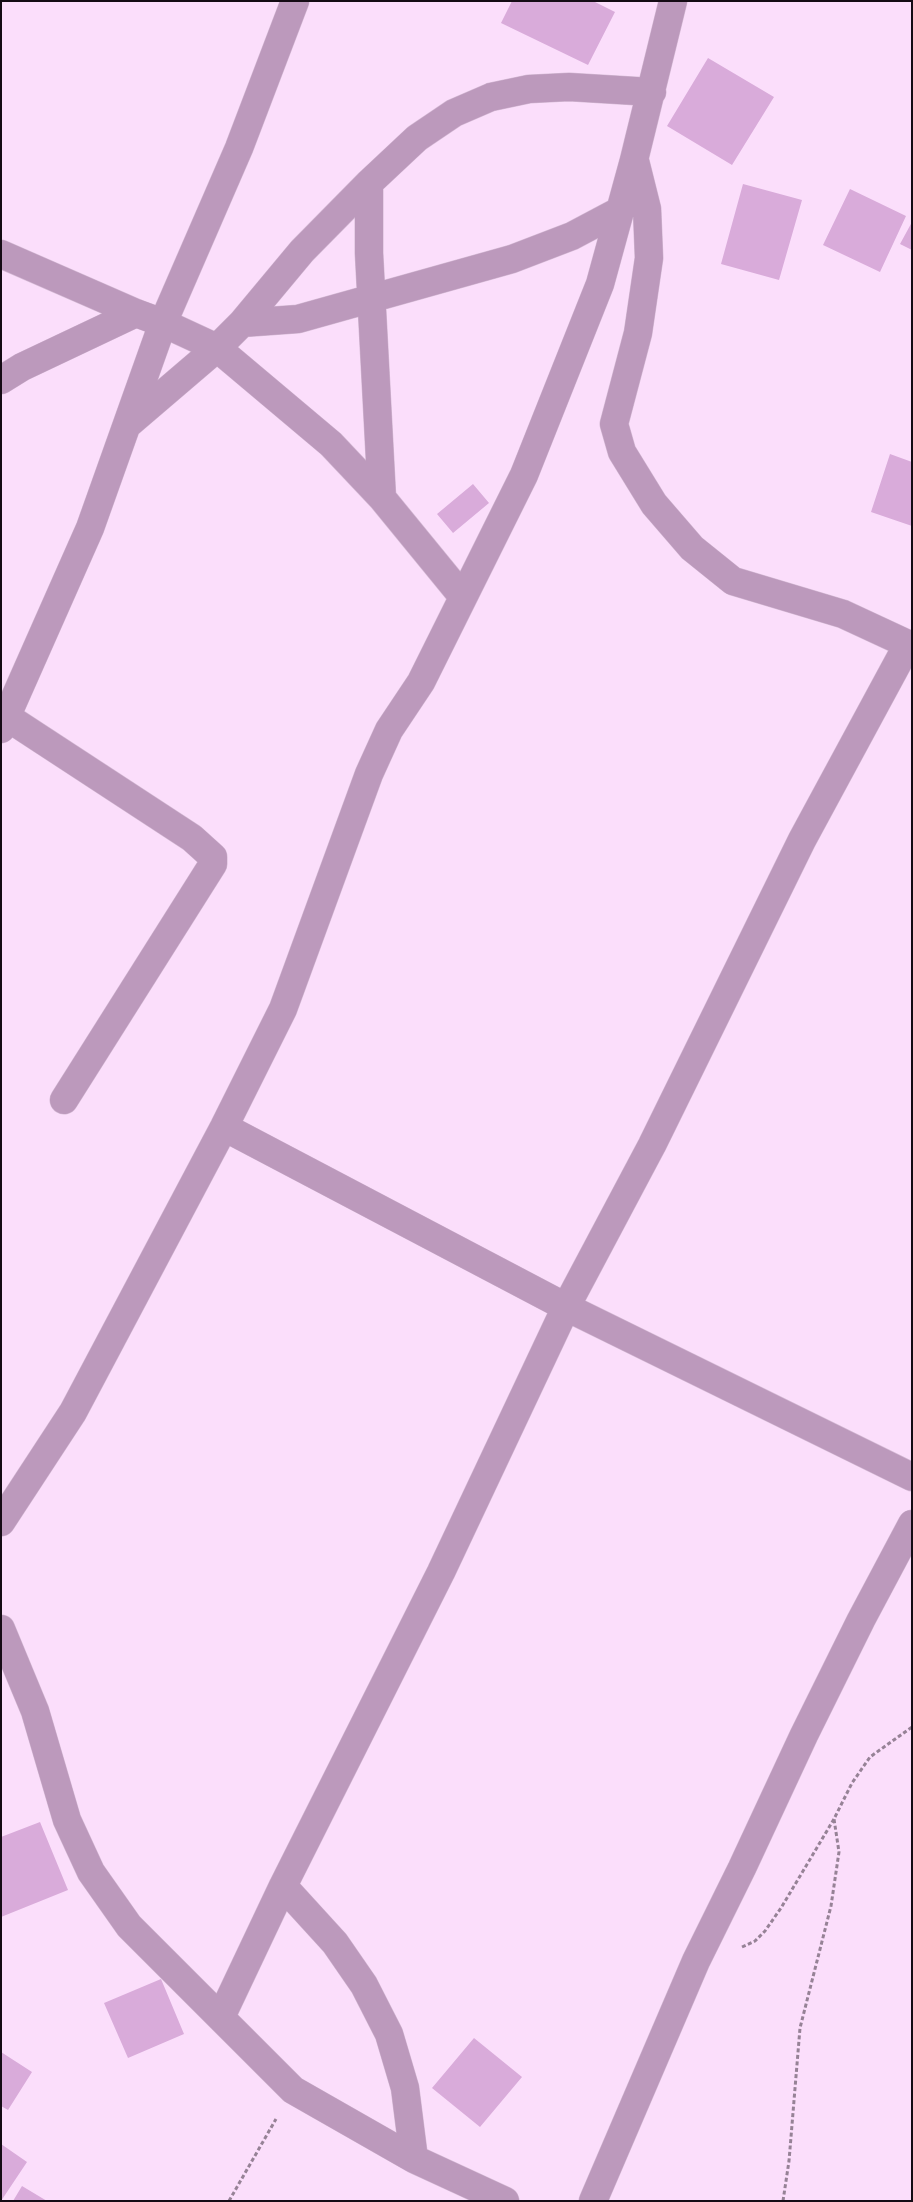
<!DOCTYPE html>
<html>
<head>
<meta charset="utf-8">
<style>
  body { margin:0 }
  #map { position:relative; width:913px; height:2202px; overflow:hidden; background:#fbdefb; font-family:"PT Sans",sans-serif }
  canvas { display:block }
  .frame { position:absolute; inset:0; border:2px solid #140b14; pointer-events:none }
</style>
</head>
<body>
<div id="map">
<canvas width="913" height="2202"></canvas>
<div class="frame"></div>
</div>
<script>
const g = document.querySelector('canvas').getContext('2d');
g.lineJoin = 'round';
function fill(path, color) { g.fillStyle = color; g.fill(path, 'evenodd'); }
const poly = rows => new Path2D(rows.map(r => 'M' + r).join(''));
function trace(path, color, width, dash) { g.strokeStyle = color; g.lineWidth = width; g.lineCap = dash ? 'butt' : 'round'; g.setLineDash(dash || []); g.stroke(path); }
fill(poly([
  [512,1,593,1,615,12,588,65,501,23],
  [708,58,774,97,732,165,667,126],
  [743,184,802,200,779,280,721,264],
  [850,189,906,216,880,272,823,245],
  [912,222,912,250,900,244],
  [890,454,912,462,912,526,871,512],
  [473,484,489,503,453,533,437,514],
  [40,1822,68,1890,1,1917,1,1837],
  [161,1979,184,2034,128,2058,104,2003],
  [474,2038,522,2077,480,2127,432,2088],
  [1,2052,32,2072,8,2110,1,2106],
  [1,2144,27,2162,1,2201],
  [22,2186,47,2201,13,2201]
]), '#d9abda');
const minor = poly([
  [635,161,647,209,649,258,638,333,614,424,622,452,654,504,692,548,733,581,843,614,912,646],
  [369,183,369,253,382,498],
  [1,254,136,313,163,323,217,348,331,444,382,498,463,597],
  [242,323,298,319,512,259,572,236,621,210],
  [1,380,22,367,136,313],
  [127,425,217,348,242,323,302,251,369,183,417,138,454,113,491,97,529,89,569,87,652,92],
  [7,717,192,838,213,857,213,864,64,1100],
  [1,729,90,528,163,323,239,148,295,1],
  [224,1127,566,1307,912,1477],
  [1,1522,73,1412,224,1127,283,1009,369,774,389,730,421,682,524,475,600,284,634,160,673,1],
  [1,1629,35,1711,67,1820,91,1872,129,1926,293,2090,414,2159,505,2201],
  [283,1886,335,1943,364,1985,389,2034,405,2088,414,2159],
  [221,2017,283,1886,441,1572,566,1307,652,1145,802,840,908,644],
  [593,2201,696,1961,742,1868,804,1735,861,1620,912,1524]
]);
trace(minor, '#d6bcd6', 29);
trace(poly([
  [742,1947,755,1941,765,1931,781,1908,834,1819],
  [229,2201,276,2119],
  [783,2201,789,2161,800,2028,831,1906,839,1852,834,1819,852,1783,870,1757,912,1727]
]), '#968296', 3, [4, 2.5]);
trace(minor, '#bc99bc', 28);
</script>
</body>
</html>
